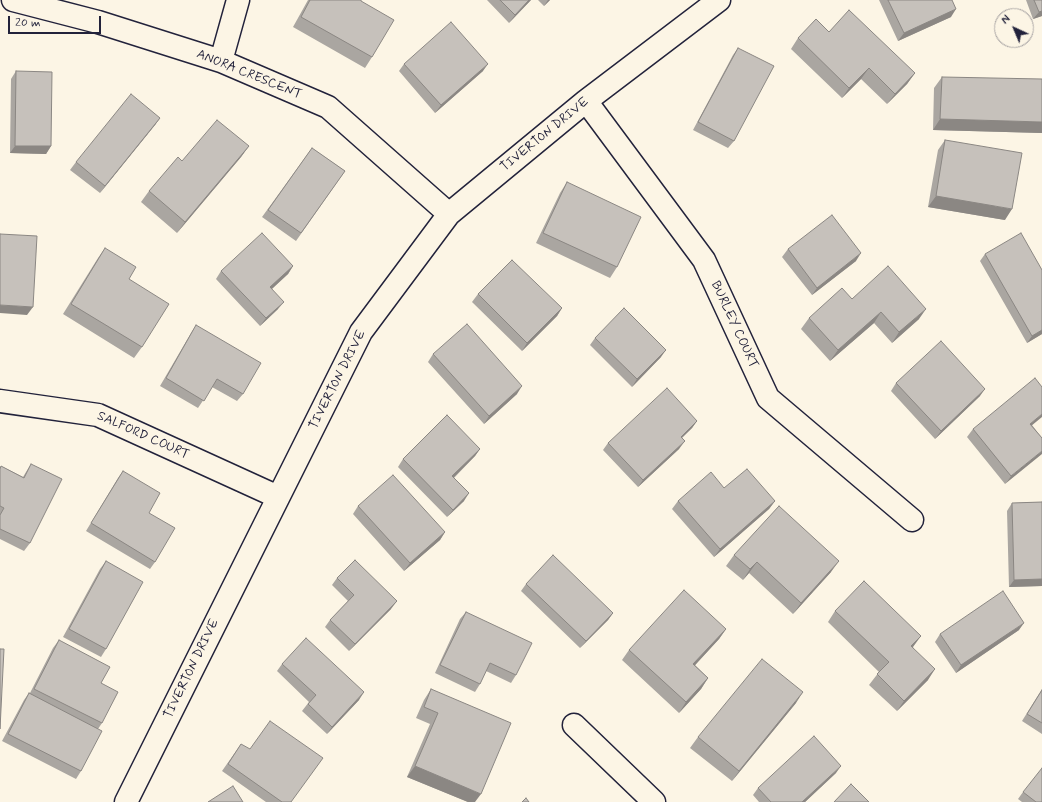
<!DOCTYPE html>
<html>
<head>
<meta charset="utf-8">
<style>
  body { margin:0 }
  #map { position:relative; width:1042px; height:802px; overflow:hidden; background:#fcf5e5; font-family:Mynerve,sans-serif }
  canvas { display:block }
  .north { position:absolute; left:994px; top:8px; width:40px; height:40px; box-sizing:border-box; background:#fcf5e5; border:1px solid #a5a1a1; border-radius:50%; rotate:316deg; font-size:11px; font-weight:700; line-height:16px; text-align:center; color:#22223b }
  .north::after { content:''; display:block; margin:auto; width:14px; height:18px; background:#22223b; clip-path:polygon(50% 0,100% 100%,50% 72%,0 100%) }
  .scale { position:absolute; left:8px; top:16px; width:93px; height:18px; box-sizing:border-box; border:2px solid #22223b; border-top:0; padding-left:5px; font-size:12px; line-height:14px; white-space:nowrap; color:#22223b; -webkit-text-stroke:3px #fcf5e5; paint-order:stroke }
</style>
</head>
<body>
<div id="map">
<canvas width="1042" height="802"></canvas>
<div class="north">N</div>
<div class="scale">20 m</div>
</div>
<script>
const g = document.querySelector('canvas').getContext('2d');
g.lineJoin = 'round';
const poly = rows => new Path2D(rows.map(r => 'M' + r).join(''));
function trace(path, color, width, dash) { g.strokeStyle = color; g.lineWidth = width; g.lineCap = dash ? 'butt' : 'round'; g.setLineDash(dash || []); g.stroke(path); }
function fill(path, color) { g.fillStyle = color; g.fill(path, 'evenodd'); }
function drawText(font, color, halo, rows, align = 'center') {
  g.font = font + ' Mynerve,sans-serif'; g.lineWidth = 4; g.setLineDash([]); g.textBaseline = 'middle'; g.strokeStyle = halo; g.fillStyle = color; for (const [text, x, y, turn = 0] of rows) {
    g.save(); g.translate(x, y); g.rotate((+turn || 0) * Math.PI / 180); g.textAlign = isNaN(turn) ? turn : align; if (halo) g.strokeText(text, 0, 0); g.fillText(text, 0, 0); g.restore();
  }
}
const minor = poly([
  [13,0,98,22,221,61,328,107,449,214],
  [221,61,238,0],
  [586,101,704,260,768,398,912,520],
  [0,401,98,415,278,497],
  [574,725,654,802],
  [126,802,361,332,449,214,586,101,719,0]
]);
trace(minor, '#22223b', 25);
trace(minor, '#fcf5e5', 22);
fill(poly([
  [308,0,361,0,361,1,372,57,365,68,293,27],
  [487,0,531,0,509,23],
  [538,0,550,0,544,6],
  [879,0,952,0,951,17,898,41],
  [1026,0,1042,0,1042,16,1033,19],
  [829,32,915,73,907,84,887,104,861,79,842,98,791,49,798,38],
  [738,48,734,141,728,148,693,130,733,55],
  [404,64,483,71,435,113,399,71],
  [16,71,51,146,46,154,10,153,11,79],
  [942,77,1042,133,933,130,934,88],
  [160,118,155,125,100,193,70,170,76,162],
  [945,140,1005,220,928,207,938,150],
  [249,146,241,157,177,233,141,202,149,191,182,161],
  [312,148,345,171,296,241,262,217],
  [567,182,617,267,610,278,536,243,560,193],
  [105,248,129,279,142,347,134,358,63,314,98,258],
  [788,249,856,261,812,295,782,257],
  [985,254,1042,270,1042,334,1027,343,980,261],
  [293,266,288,274,272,289,278,309,260,326,216,279,221,271],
  [478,294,562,308,557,316,522,351,472,302],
  [852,299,919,319,892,343,874,323,830,361,801,329,809,318],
  [196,325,243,394,237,401,212,387,198,408,160,386,191,333],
  [595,338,661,357,632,387,590,345],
  [433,354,517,394,484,424,428,362],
  [896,383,980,396,935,439,891,391],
  [697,421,692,428,682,438,679,449,638,487,603,450,608,443],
  [1032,425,1042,438,1005,484,967,437,973,429],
  [480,449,475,456,454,478,464,501,447,517,398,467,403,459],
  [31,464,30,543,24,551,0,539,0,468,1,466,23,477,26,472],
  [123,471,149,513,155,562,150,569,86,531,118,478],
  [724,488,775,501,769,509,714,557,672,509,678,501],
  [1042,502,1042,586,1009,587,1007,511,1012,503],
  [358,506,445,532,440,540,404,571,353,514],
  [734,555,831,572,793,614,749,573,743,580,726,566],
  [106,561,106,649,101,657,63,637,100,569],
  [337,578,391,609,349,651,325,627,330,620,348,601,332,585],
  [526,584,613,613,608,620,580,648,521,591],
  [835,611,913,647,928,680,897,711,869,685,879,672,828,622],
  [466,612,516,675,511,683,486,671,480,684,475,692,435,673,460,619],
  [726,629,719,639,695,665,708,678,701,689,679,713,622,660,629,650],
  [1019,630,956,673,935,642,940,634],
  [59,640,101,683,102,723,98,729,81,771,76,779,2,741,24,700,29,693,30,693,53,648],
  [282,664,359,700,327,734,302,711,309,702,277,671],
  [431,689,475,802,468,802,407,777,430,724,416,718,424,700],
  [1042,689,1042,734,1022,721],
  [796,703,732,781,690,748,698,737],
  [241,744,291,802,266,802,222,771],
  [836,773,805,802,759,802,753,795,758,788],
  [1023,792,1042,802,1022,802,1018,799]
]), '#aaa6a1');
fill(poly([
  [529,0,531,0,509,23,515,15],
  [548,0,550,0,544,6],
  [956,9,951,17,898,41,904,33],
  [1042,11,1042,16,1033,19,1039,12],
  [488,64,483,71,435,113,441,105],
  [869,68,861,79,842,98,849,88],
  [915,73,907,84,887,104,895,94],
  [160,118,155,125,100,193,105,186],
  [940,119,1042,122,1042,133,933,130],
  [15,146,51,146,46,154,10,153],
  [249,146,241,157,177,233,185,222],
  [936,196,1012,209,1005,220,928,207],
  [861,253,856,261,812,295,817,288],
  [293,266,288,274,265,295,270,287],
  [284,302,278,309,260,326,266,318],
  [0,305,33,307,27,315,0,313],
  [562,308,557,316,522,351,527,343],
  [926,309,919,319,892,343,899,332],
  [881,312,874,323,830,361,838,350],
  [1042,330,1042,334,1027,343,1032,336],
  [666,350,661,357,632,387,637,379],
  [522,386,517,394,484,424,489,416],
  [985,389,980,396,935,439,941,431],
  [1042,414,1042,417,1025,431,1030,424],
  [697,421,692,428,675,444,681,437],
  [685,441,679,449,638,487,643,480],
  [480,449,475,456,447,484,452,476],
  [1042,451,1042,454,1005,484,1011,476],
  [469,493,464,501,447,517,453,510],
  [775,501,769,509,714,557,720,549],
  [445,532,440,540,404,571,410,563],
  [839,561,831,572,793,614,801,603],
  [757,562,749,573,743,580,750,569],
  [1042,579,1042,586,1009,587,1014,580],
  [397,601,391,609,349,651,355,644],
  [613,613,608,620,580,648,586,641],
  [1024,623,1019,630,956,673,961,665],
  [726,629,719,639,686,675,693,664],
  [921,636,913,647,904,657,911,646],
  [935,669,928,680,897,711,904,701],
  [708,678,701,689,679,713,686,702],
  [364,692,359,700,327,734,332,727],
  [803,692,796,703,732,781,739,771],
  [415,766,481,794,475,802,468,802,407,777],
  [841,766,836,773,805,802,802,802]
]), '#8b8783');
const building = poly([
  [310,0,361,0,361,1,394,20,372,57,301,17,310,0],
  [500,0,529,0,515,15,500,0],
  [888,0,952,0,956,9,904,33,888,0],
  [1034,0,1042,0,1042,11,1039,12,1034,0],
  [849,10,915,73,895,94,869,68,849,88,798,38,816,19,829,32,849,10],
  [451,22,488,64,441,105,404,64,451,22],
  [738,48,774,66,734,141,698,122,738,48],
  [16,71,52,72,51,146,15,146,16,71],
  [942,77,1042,79,1042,122,940,119,942,77],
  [131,94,160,118,105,186,76,162,131,94],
  [217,120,249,146,185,222,149,191,178,157,182,161,217,120],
  [945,140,1022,153,1012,209,936,196,945,140],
  [312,148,345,171,301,233,268,210,312,148],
  [567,182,641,217,617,267,543,233,567,182],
  [832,215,861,253,817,288,788,249,832,215],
  [262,233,293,266,270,287,284,302,266,318,221,271,262,233],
  [1021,233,1042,270,1042,330,1032,336,985,254,1021,233],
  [0,234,37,236,33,307,0,305,0,234],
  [105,248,136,267,129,279,169,304,142,347,71,304,105,248],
  [512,260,562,308,527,343,478,294,512,260],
  [888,266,926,309,899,332,881,312,838,350,809,318,842,288,852,299,888,266],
  [624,308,666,350,637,379,595,338,624,308],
  [467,324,522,386,489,416,433,354,467,324],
  [196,325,261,363,243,394,217,379,204,401,166,378,196,325],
  [941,341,985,389,941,431,896,383,941,341],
  [1035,378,1042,387,1042,414,1030,424,1042,438,1042,451,1011,476,973,429,1035,378],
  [667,388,697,421,681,437,685,441,643,480,608,443,667,388],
  [447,415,480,449,452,476,469,493,453,510,403,459,447,415],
  [31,464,62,479,30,543,0,529,0,515,4,508,0,506,0,469,1,466,24,478,31,464],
  [747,469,775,501,720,549,678,501,711,472,724,488,747,469],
  [123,471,160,493,149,513,175,528,155,562,91,523,123,471],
  [393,475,445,532,410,563,358,506,393,475],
  [1042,502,1042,579,1014,580,1012,503,1042,502],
  [779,506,839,561,801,603,757,562,750,569,734,555,779,506],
  [553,555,613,613,586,641,526,584,553,555],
  [355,560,397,601,355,644,330,620,354,595,337,578,355,560],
  [106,561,143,582,106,649,69,629,106,561],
  [864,581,921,636,911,646,935,669,904,701,877,674,889,662,835,611,864,581],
  [684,590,726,629,693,664,708,678,686,702,629,650,684,590],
  [1003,591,1024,623,961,665,940,634,1003,591],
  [466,612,532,643,516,675,490,663,480,684,440,665,466,612],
  [306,638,364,692,332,727,308,704,316,695,282,664,306,638],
  [59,640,110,667,101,683,118,692,102,723,34,689,59,640],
  [0,649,4,649,0,729,0,649],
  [762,659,803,692,739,771,698,737,762,659],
  [431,689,511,723,481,794,415,766,438,713,424,707,431,689],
  [1042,690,1042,723,1027,714,1042,690],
  [29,693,102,731,81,771,8,734,29,693],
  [270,721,323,758,291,802,282,802,228,764,241,744,250,749,270,721],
  [814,736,841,766,802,802,771,802,758,788,814,736],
  [1042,768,1042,802,1036,802,1023,792,1042,768],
  [851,784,869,802,834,802,851,784],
  [233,786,243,802,208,802,233,786],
  [526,798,529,802,522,802,526,798]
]);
fill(building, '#c6c1bb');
trace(building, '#8b8783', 1);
drawText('13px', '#22223b', '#fcf5e5', [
  ["ANORA CRESCENT",249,75,22],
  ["TIVERTON DRIVE",545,135,-39],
  ["BURLEY COURT",734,325,65],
  ["TIVERTON DRIVE",338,380,-63],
  ["SALFORD COURT",143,436,24],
  ["TIVERTON DRIVE",192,669,-64]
]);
</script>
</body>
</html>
